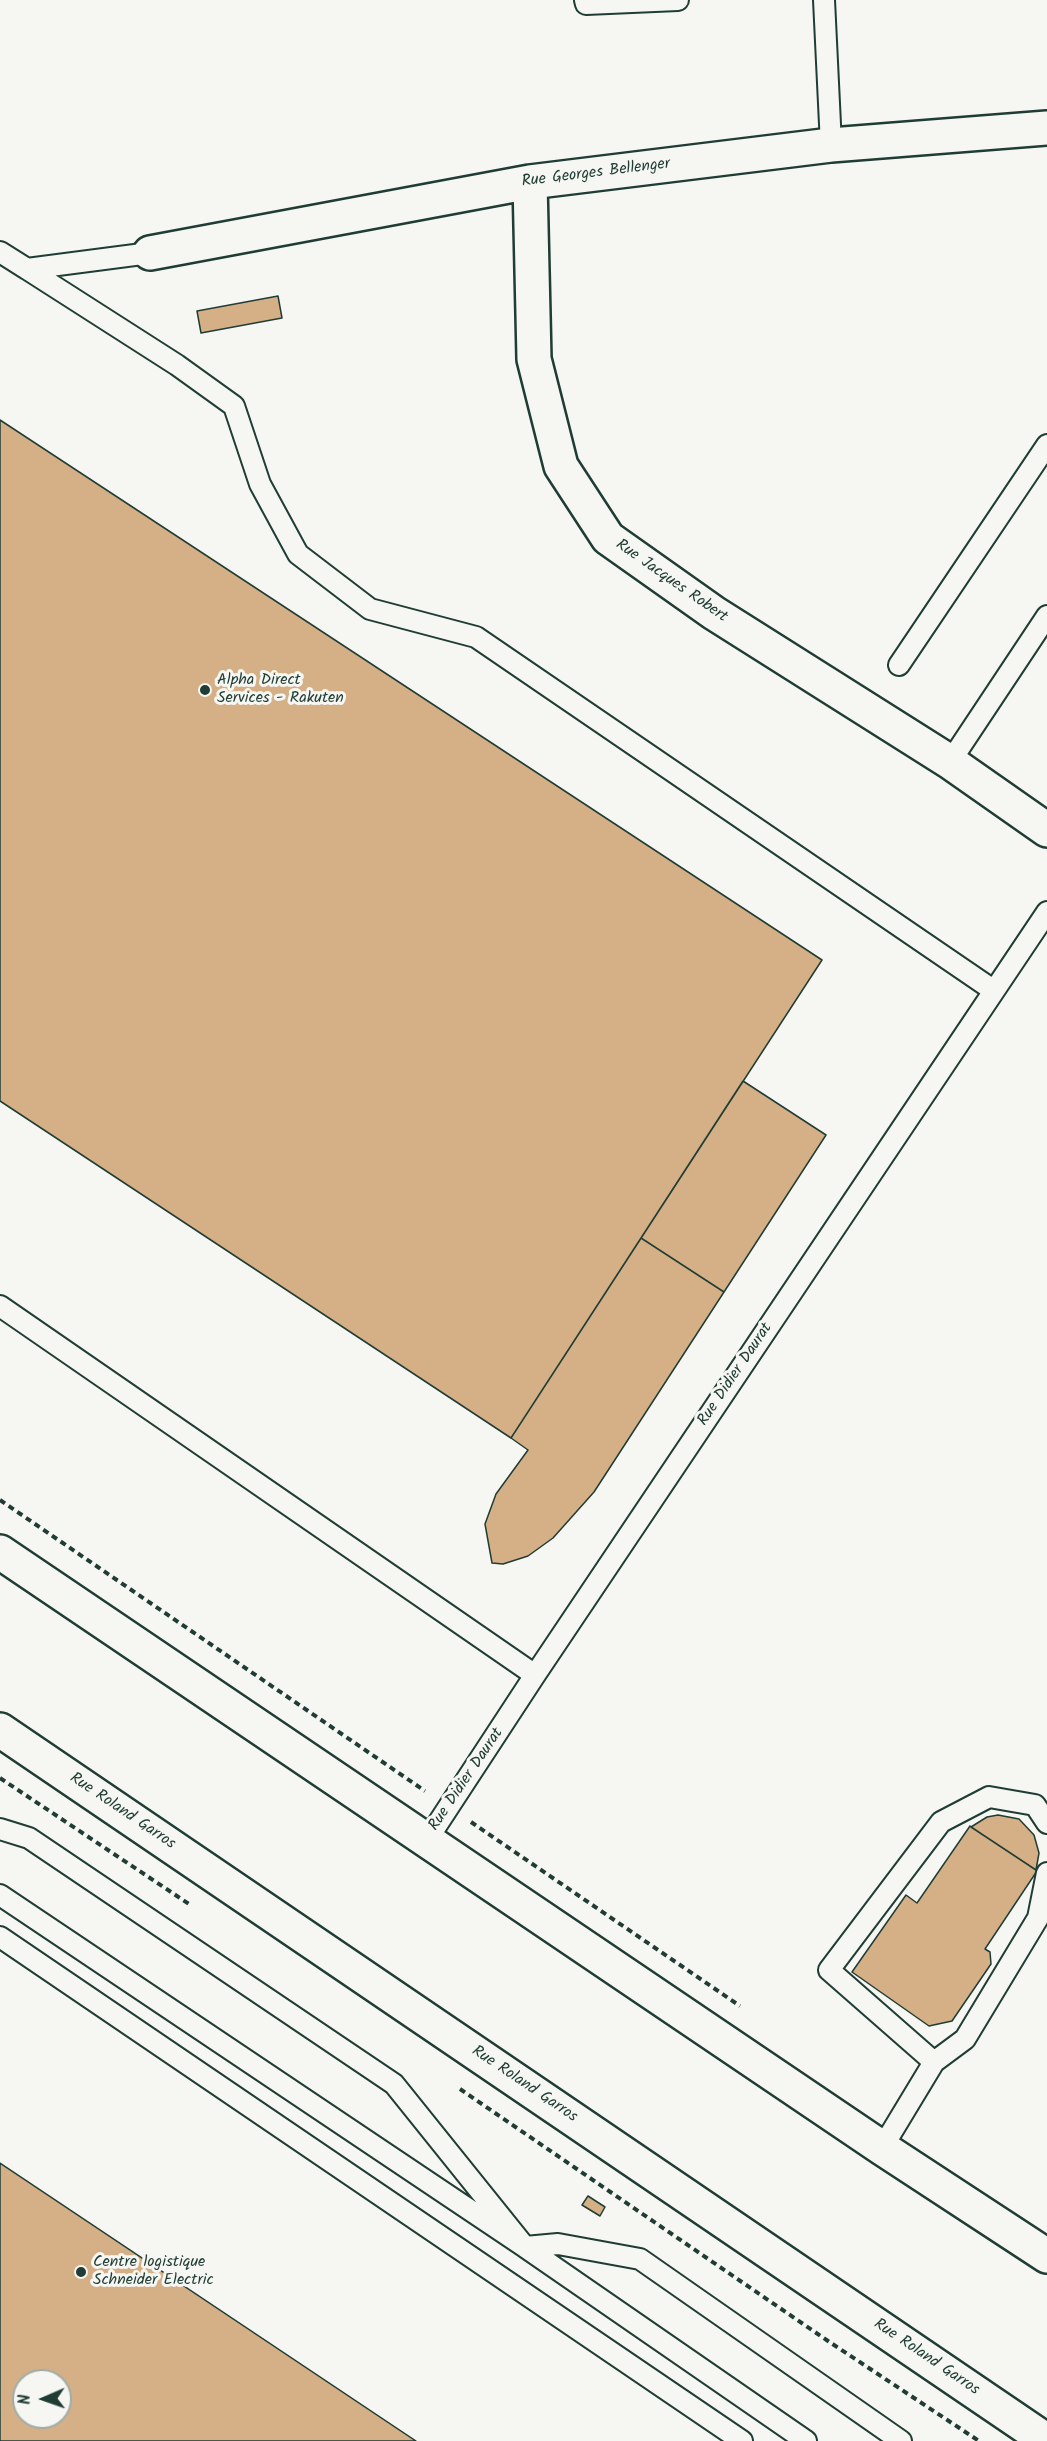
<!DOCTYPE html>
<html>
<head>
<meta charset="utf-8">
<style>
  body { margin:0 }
  #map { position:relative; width:1047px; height:2441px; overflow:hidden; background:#f6f6f2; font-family:Kalam,sans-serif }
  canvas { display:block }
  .north { position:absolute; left:12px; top:2369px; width:60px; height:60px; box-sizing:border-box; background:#f6f6f2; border:2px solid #a0aca6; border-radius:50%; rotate:268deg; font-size:16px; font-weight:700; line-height:24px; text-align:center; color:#1f3d34 }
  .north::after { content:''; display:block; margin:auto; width:21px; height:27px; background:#1f3d34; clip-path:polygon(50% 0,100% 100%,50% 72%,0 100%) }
</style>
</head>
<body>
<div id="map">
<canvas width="1047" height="2441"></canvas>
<div class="north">N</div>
</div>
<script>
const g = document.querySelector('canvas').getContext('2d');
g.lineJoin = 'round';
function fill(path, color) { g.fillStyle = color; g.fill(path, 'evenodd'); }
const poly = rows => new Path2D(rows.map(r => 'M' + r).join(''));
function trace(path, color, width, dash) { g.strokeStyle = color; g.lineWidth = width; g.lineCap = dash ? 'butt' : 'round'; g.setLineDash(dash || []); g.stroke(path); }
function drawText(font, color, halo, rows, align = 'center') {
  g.font = font + ' Kalam,sans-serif'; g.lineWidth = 6; g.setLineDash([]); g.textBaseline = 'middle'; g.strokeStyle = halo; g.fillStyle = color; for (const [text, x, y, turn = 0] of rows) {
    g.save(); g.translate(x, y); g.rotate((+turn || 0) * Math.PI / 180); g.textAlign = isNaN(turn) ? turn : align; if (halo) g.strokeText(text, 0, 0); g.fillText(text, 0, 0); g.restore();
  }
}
const building = poly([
  [278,296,282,318,201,333,197,311,278,296],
  [0,420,822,960,511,1438,0,1101,0,420],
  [743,1081,826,1135,724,1292,641,1238,743,1081],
  [641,1238,724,1292,594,1492,553,1538,528,1556,503,1564,492,1563,485,1524,496,1494,528,1450,511,1438,641,1238],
  [998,1815,1019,1819,1034,1835,1039,1853,1036,1870,971,1827,987,1817,998,1815],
  [970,1826,1037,1871,985,1949,990,1952,991,1964,952,2021,929,2026,852,1972,906,1895,917,1903,970,1826],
  [0,2163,416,2441,0,2441,0,2163],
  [24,2381,60,2381,60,2417,24,2417,24,2381],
  [588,2196,605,2207,600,2216,582,2205,588,2196]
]);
fill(building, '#d5af86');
trace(building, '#1f3d34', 1.5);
const service = poly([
  [585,0,586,4,678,0],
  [824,0,831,145],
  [0,252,27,269,150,253],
  [27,269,177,365,234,406,260,484,298,554,370,609,476,637,993,990],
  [899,665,1047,445],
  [950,762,1047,616],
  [0,1306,535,1675],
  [0,1829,29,1838,394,2084,525,2247,806,2441],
  [427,1840,535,1675,1047,912],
  [0,1895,525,2247,558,2244,640,2259,901,2441],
  [0,1937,742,2441],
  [934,2062,829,1970,941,1822,989,1797,1035,1805,1047,1823],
  [882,2148,934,2062,965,2039,1038,1918,1047,1873]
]);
const minor = poly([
  [530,182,534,359,561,466,608,538,714,613,950,762,1047,830],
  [150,253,530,182,831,145,1047,128],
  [0,1552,882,2148,1047,2256],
  [0,1730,1047,2441]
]);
trace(service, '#1f3d34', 24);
trace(minor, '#1f3d34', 38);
trace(poly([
  [0,1500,425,1791],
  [0,1778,189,1904],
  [471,1822,740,2006],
  [460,2089,828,2341,979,2441]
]), '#1f3d34', 4, [6, 4.5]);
trace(service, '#f6f6f2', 20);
trace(minor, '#f6f6f2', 33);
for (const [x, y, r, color] of [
  [205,690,6,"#1f3d34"],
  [81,2272,6,"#1f3d34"]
]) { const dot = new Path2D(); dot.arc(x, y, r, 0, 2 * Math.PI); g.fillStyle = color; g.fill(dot); trace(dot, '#f6f6f2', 2); }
drawText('16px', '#1f3d34', '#f6f6f2', [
  ["Rue Georges Bellenger",596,174,-7],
  ["Rue Jacques Robert",671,582,35],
  ["Rue Didier Daurat",736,1375,-56],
  ["Rue Didier Daurat",467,1780,-56],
  ["Rue Roland Garros",122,1812,34],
  ["Rue Roland Garros",524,2085,34],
  ["Rue Roland Garros",926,2358,34]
]);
drawText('16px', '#1f3d34', '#f6f6f2', [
  ["Alpha Direct",217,681],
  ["Services - Rakuten",217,699],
  ["Centre logistique",93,2263],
  ["Schneider Electric",93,2281]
], 'left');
</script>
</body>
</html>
